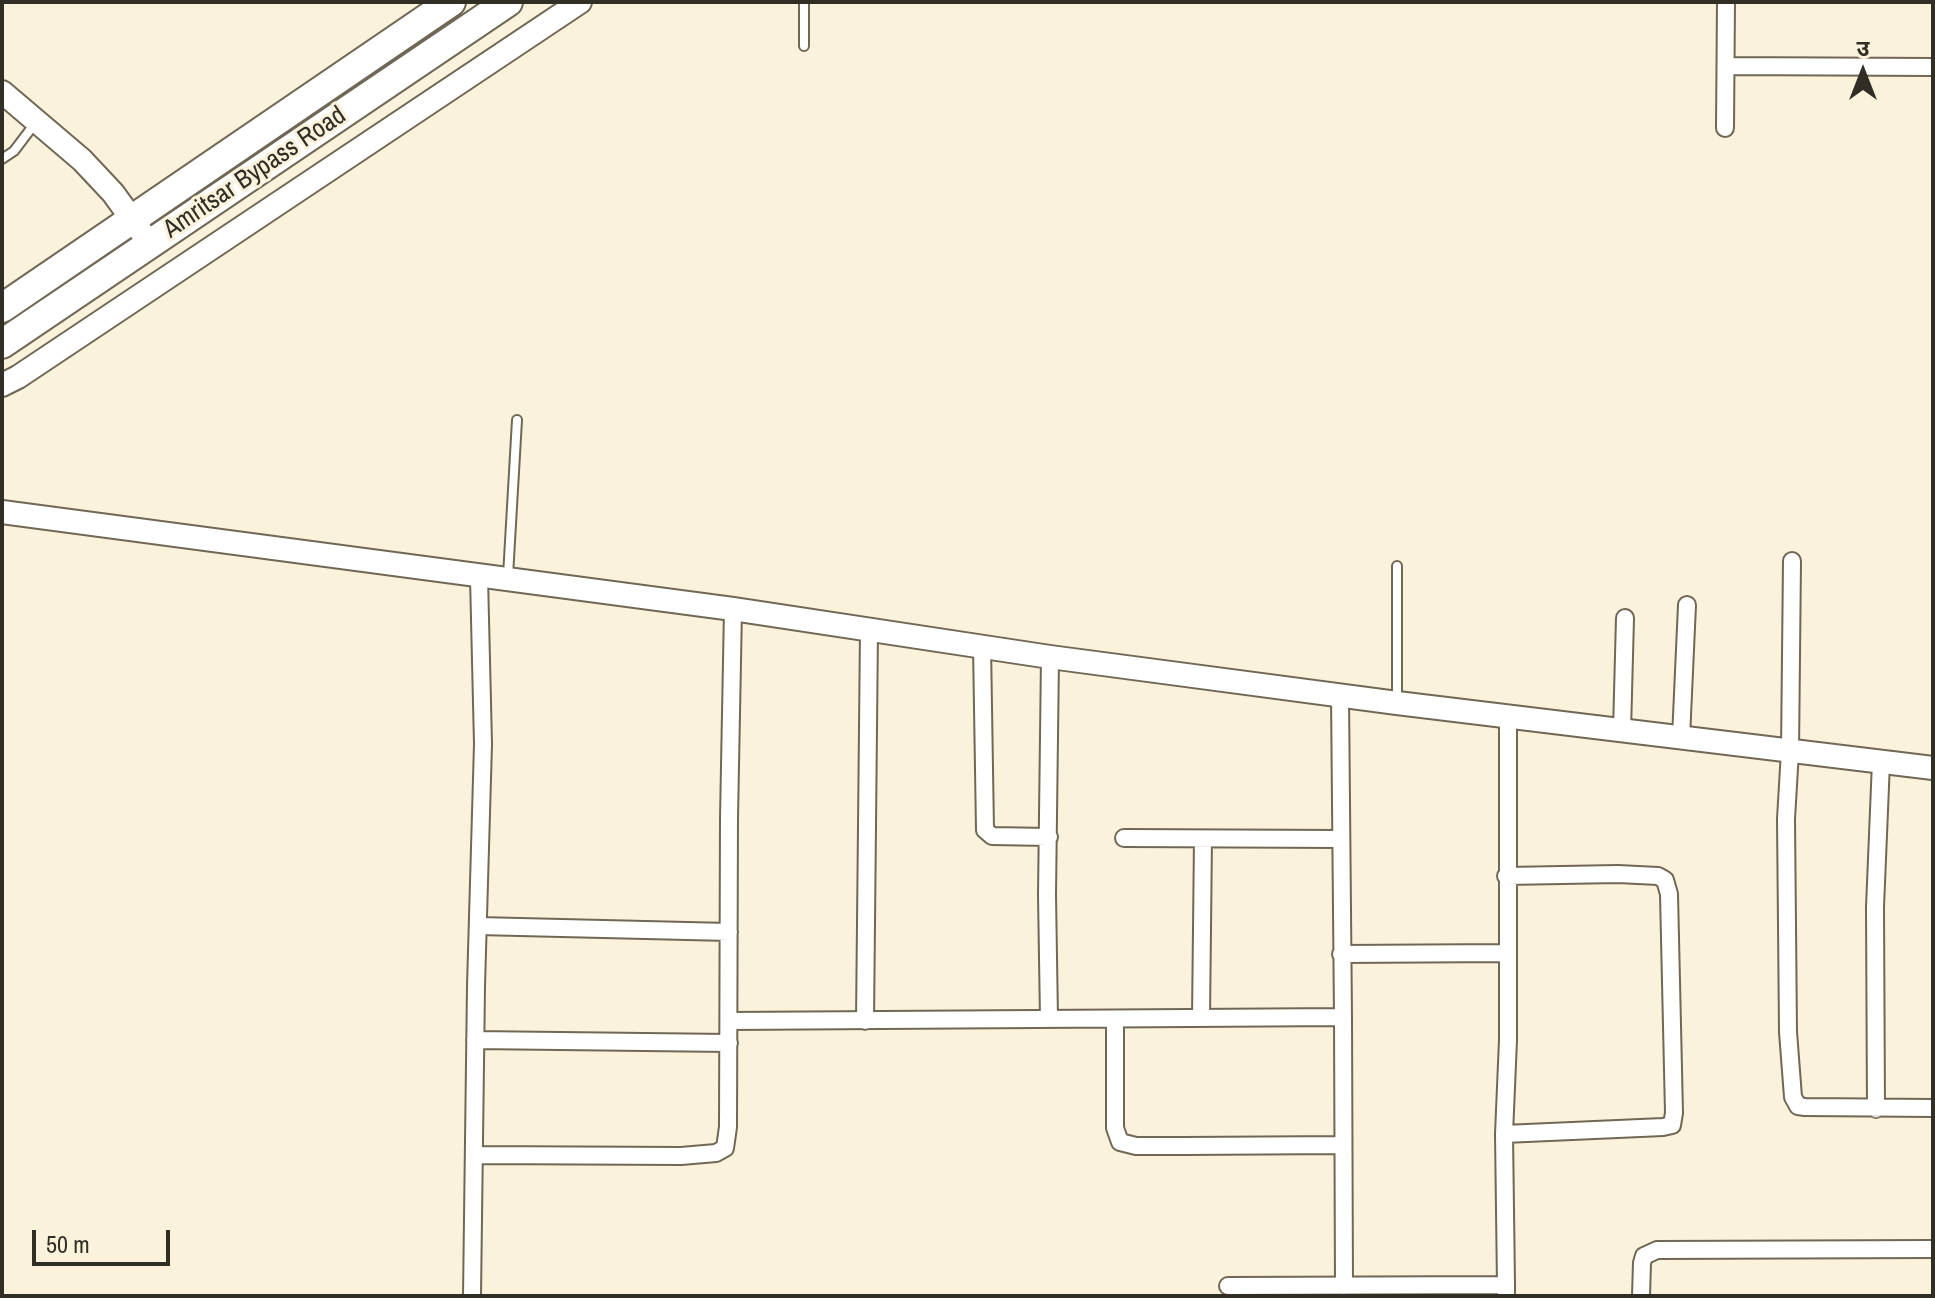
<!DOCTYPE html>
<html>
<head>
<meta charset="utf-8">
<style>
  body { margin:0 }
  #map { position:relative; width:1935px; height:1298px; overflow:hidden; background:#fbf2dc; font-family:"Archivo Narrow","Noto Sans Devanagari",sans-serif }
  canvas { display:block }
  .frame { position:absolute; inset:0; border:4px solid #312e26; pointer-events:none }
  .north { position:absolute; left:1823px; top:32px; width:80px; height:80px; -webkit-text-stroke:6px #fbf2dc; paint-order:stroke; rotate:0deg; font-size:22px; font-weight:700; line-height:32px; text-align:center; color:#312e26 }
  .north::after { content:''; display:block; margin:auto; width:28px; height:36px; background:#312e26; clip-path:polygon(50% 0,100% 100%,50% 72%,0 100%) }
  .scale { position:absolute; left:32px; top:1230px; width:138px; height:36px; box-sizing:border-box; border:4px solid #312e26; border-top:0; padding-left:10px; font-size:24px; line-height:28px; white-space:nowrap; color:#312e26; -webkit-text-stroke:6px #fbf2dc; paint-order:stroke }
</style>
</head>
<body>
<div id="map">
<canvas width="1935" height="1298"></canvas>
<div class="frame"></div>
<div class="north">उ</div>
<div class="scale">50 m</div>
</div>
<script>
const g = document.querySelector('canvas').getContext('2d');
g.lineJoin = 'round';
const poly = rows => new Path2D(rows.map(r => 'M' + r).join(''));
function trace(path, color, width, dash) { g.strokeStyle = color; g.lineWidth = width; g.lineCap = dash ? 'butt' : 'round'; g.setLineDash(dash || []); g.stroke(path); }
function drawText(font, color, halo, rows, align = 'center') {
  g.font = font + ' "Archivo Narrow",sans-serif'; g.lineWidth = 6; g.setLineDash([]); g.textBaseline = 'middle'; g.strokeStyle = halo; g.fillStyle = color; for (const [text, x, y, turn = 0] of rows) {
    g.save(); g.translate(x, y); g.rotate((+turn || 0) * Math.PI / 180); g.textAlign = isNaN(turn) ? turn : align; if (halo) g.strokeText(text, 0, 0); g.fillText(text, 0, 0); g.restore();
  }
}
const service = poly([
  [804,46,804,2],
  [2,159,14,151,36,122],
  [1397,566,1397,702],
  [508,576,517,420]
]);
const minor = poly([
  [1726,66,1933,67],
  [1725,128,1726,2],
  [1792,561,1790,751,1786,819,1788,1032,1793,1097,1798,1106,1805,1107,1933,1108],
  [982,646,985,830,992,836,1049,837],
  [1340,695,1343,1017],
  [1622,731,1625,618],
  [1681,738,1687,605],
  [1124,838,1340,839],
  [478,926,729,932],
  [1341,954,1507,953],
  [1201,1018,1203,839],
  [1049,1019,1047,895,1050,657],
  [1115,1020,1115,1128,1120,1142,1136,1146,1184,1146,1343,1145],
  [729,1021,1343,1017,1344,1286],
  [865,1021,869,630],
  [475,1040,729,1043],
  [1876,1109,1875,907,1881,762],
  [1504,1134,1663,1127,1672,1125,1674,1113,1669,894,1665,880,1658,876,1618,874,1506,876],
  [474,1155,681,1156,716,1153,725,1148,728,1127,729,818,733,609],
  [1506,1285,1504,1134,1508,1040,1508,717],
  [1228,1286,1506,1285,1506,1294],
  [472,1296,476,986,483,744,479,577],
  [1641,1296,1642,1263,1644,1256,1657,1250,1933,1249]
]);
const tertiary = poly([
  [2,92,82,160,113,193,150,244],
  [2,385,18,377,580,2],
  [2,512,733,609,1050,657,1397,703,1933,768]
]);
const trunk = poly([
  [2,308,451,2],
  [2,344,508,2]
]);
trace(service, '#706855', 12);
trace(minor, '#706855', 20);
trace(tertiary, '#706855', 26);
trace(trunk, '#706855', 32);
trace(service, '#fff', 8);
trace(minor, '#fff', 16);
trace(tertiary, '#fff', 22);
trace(trunk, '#fff', 28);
drawText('26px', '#312e26', '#fbf2dc', [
  ["Amritsar Bypass Road",255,173,-34]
]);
</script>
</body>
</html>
